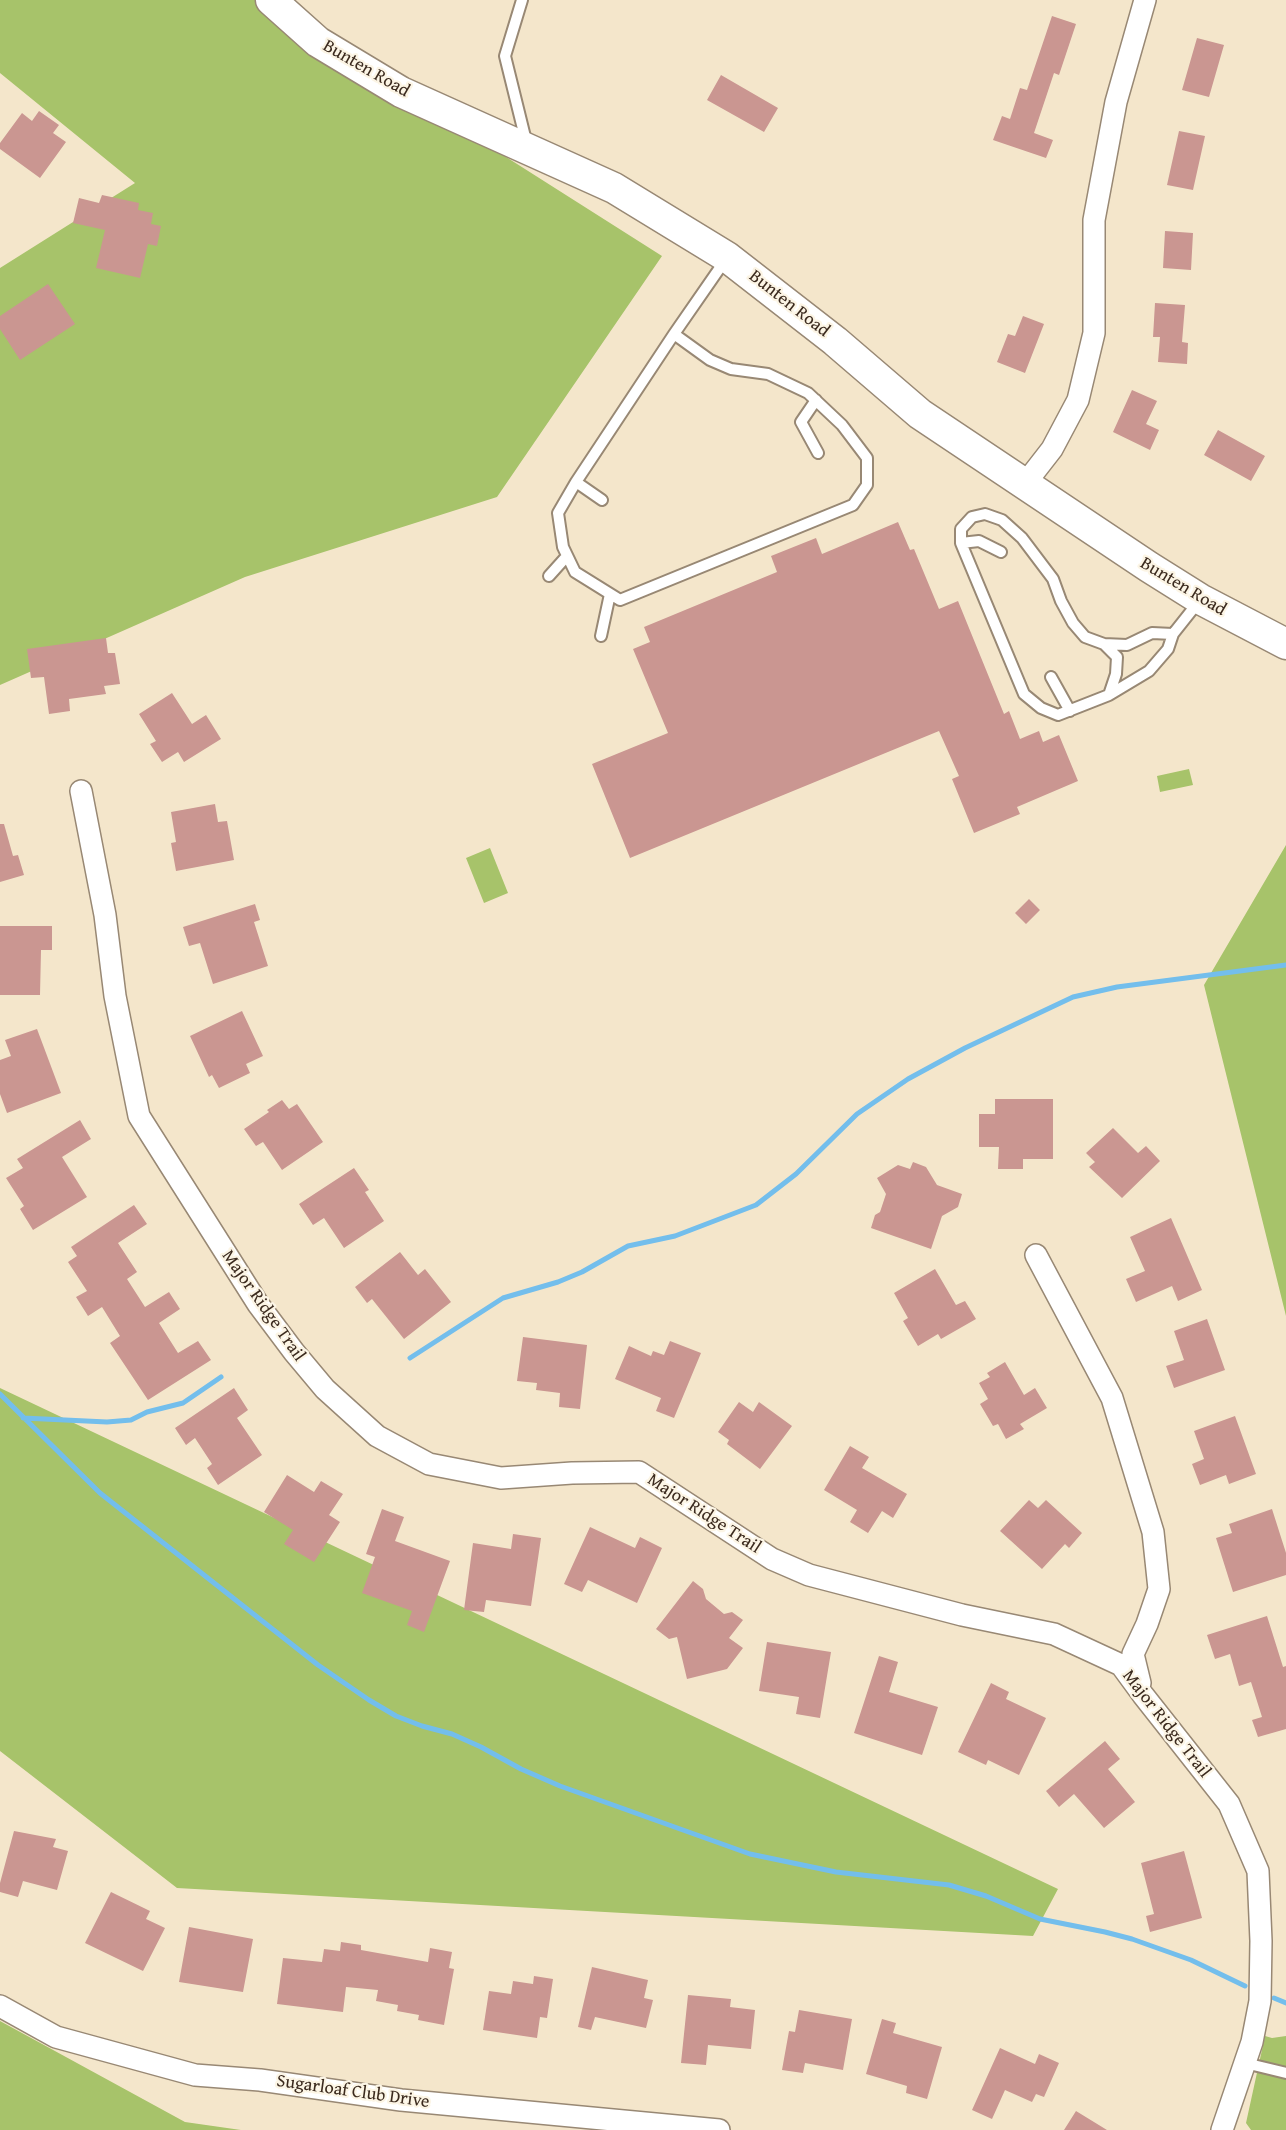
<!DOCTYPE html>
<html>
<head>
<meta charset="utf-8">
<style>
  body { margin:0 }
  canvas { display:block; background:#f4e6cb }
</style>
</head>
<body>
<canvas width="1286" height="2130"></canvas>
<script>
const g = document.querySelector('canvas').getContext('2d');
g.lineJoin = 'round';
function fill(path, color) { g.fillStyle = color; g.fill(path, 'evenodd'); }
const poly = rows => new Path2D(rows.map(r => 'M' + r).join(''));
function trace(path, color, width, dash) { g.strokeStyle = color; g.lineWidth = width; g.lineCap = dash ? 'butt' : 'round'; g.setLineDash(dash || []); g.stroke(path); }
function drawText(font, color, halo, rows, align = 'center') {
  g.font = font + ' "Gentium Book Plus",serif'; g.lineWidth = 4.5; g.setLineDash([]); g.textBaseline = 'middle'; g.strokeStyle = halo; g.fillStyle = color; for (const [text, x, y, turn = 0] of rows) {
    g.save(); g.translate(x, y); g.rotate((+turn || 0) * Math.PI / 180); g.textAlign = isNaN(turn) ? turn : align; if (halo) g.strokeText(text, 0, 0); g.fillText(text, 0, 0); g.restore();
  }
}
fill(poly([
  [0,0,293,0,358,63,662,256,497,497,245,577,0,685,0,268,135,183,0,73],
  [1189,769,1193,785,1160,792,1157,776],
  [1286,845,1286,1316,1204,985],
  [490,848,508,893,484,903,466,858],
  [0,1388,1058,1889,1033,1936,177,1888,0,1751],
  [0,2021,185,2122,241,2130,0,2130],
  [1265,2036,1272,2038,1286,2036,1286,2130,1251,2130,1246,2123]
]), '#a7c36a');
trace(poly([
  [410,1358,503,1298,558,1282,582,1272,628,1246,675,1236,756,1205,796,1174,857,1114,908,1079,965,1048,1073,997,1117,987,1286,965],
  [0,1394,100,1493,318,1665,369,1700,396,1716,422,1726,452,1734,481,1747,521,1769,560,1786,750,1854,836,1872,949,1885,986,1896,1040,1919,1105,1932,1132,1939,1191,1960,1245,1986],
  [23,1418,107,1422,131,1420,147,1412,183,1403,221,1377],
  [1274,1998,1286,2003]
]), '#73beec', 5);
fill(poly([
  [1052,16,1076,24,1059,75,1054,73,1034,133,1053,140,1046,158,993,140,1002,116,1010,119,1020,88,1027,90],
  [1197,38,1224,45,1209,97,1182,90],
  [721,75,778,108,764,132,707,100],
  [39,111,59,125,53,133,66,142,40,178,0,149,0,143,22,113,32,121],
  [1179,131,1205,136,1193,190,1167,185],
  [102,195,139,203,138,210,153,213,151,224,161,226,157,246,148,244,140,278,96,268,105,230,73,223,79,198,99,203],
  [1165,231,1193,233,1191,270,1163,268],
  [48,284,75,324,20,360,0,329,0,316],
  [1155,303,1185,305,1182,342,1188,343,1187,364,1158,362,1160,337,1153,337],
  [1023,316,1044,324,1025,373,997,362,1008,334,1015,336],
  [1132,390,1157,401,1146,424,1159,430,1150,450,1113,432],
  [1218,430,1265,456,1251,481,1204,455],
  [898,522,910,550,914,549,939,609,958,601,1004,714,1009,711,1020,739,1039,731,1043,742,1059,735,1078,781,1017,807,1020,814,974,833,952,779,959,776,939,731,630,858,592,764,668,733,633,649,650,642,644,627,777,572,771,556,816,538,822,554],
  [106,638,108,653,115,653,120,684,104,686,106,694,69,699,70,711,49,714,44,677,31,678,27,649],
  [172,693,192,724,206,715,221,739,184,762,178,752,162,762,150,744,156,741,139,714],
  [215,804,218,822,227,821,234,860,176,871,171,843,176,842,171,812],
  [0,824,4,824,13,856,18,855,24,875,0,882],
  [1029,899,1040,910,1026,924,1015,913],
  [255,904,260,920,254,922,268,966,213,984,200,943,189,946,183,927],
  [0,926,52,926,52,950,41,950,40,995,0,995],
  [242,1011,263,1056,246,1064,250,1073,219,1088,212,1075,209,1077,190,1036],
  [37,1029,61,1093,7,1113,0,1094,0,1060,11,1056,5,1040],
  [995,1099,1053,1099,1053,1159,1023,1159,1023,1169,998,1169,999,1147,979,1147,979,1114,995,1114],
  [282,1100,289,1109,297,1104,323,1142,282,1170,263,1142,256,1146,244,1129,269,1112,267,1110],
  [80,1120,91,1139,62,1157,87,1197,33,1230,20,1209,24,1206,6,1178,23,1168,17,1159],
  [1113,1128,1138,1153,1146,1146,1160,1161,1122,1198,1089,1167,1095,1162,1086,1153],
  [913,1162,926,1167,937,1185,962,1194,958,1207,942,1216,931,1249,871,1228,875,1215,880,1212,886,1194,877,1178,898,1165,910,1169],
  [354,1168,369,1190,365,1192,384,1221,344,1248,324,1218,313,1225,299,1204],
  [134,1205,147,1224,118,1243,137,1272,127,1279,145,1307,169,1292,180,1309,159,1323,178,1353,198,1341,211,1360,148,1400,110,1343,120,1336,102,1307,88,1316,76,1297,87,1291,68,1262,77,1256,71,1247],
  [1171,1218,1202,1290,1178,1301,1172,1286,1136,1302,1126,1279,1145,1271,1130,1237],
  [400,1252,418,1275,425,1269,451,1302,404,1339,372,1299,367,1303,355,1287],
  [935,1269,956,1305,965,1301,976,1319,941,1339,938,1334,918,1346,903,1321,908,1318,894,1293],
  [1207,1319,1225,1370,1174,1388,1166,1366,1184,1360,1174,1331],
  [523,1337,587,1345,580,1409,559,1407,560,1393,536,1390,537,1383,517,1381],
  [670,1341,701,1353,674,1418,656,1411,661,1398,615,1379,629,1346,651,1356,653,1351,664,1355],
  [1005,1362,1024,1395,1035,1388,1047,1408,1020,1424,1024,1429,1006,1439,998,1424,993,1426,980,1404,988,1399,979,1383,990,1377,987,1373],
  [234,1388,248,1410,237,1418,262,1455,218,1485,207,1468,212,1464,195,1438,186,1445,175,1428],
  [739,1402,753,1412,759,1402,792,1426,760,1469,727,1444,729,1440,718,1432],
  [1235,1416,1256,1474,1229,1484,1226,1475,1200,1485,1192,1464,1204,1459,1194,1431],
  [850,1446,869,1457,862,1468,907,1494,893,1518,882,1511,868,1533,850,1522,857,1510,824,1490],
  [287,1475,314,1492,321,1481,343,1494,329,1515,340,1522,314,1562,284,1544,293,1530,264,1512],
  [1029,1500,1038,1508,1046,1500,1082,1533,1069,1548,1065,1544,1042,1569,1000,1531],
  [382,1509,404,1517,395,1541,450,1561,424,1632,407,1625,412,1611,362,1593,375,1557,366,1554],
  [1272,1509,1286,1553,1286,1575,1233,1592,1216,1538,1232,1533,1229,1524],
  [590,1527,635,1548,640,1537,662,1548,637,1603,588,1580,582,1592,564,1584],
  [513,1534,541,1538,531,1606,486,1600,484,1612,464,1610,473,1543,511,1549],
  [693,1581,703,1589,706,1599,724,1614,732,1612,743,1620,729,1638,743,1648,727,1669,687,1679,677,1637,669,1639,656,1629],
  [1267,1616,1283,1667,1286,1666,1286,1729,1258,1737,1252,1720,1262,1717,1251,1682,1239,1686,1230,1654,1215,1659,1207,1635],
  [767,1642,831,1652,820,1718,796,1714,799,1697,759,1691],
  [879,1656,898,1662,889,1692,938,1707,922,1755,854,1733],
  [991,1683,1009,1692,1006,1699,1046,1718,1019,1775,988,1760,986,1765,958,1752],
  [1105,1741,1120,1759,1108,1769,1135,1802,1104,1828,1074,1794,1059,1807,1046,1791],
  [14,1831,56,1839,53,1847,68,1851,57,1890,23,1881,18,1897,0,1892,0,1883],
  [1184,1851,1202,1918,1150,1932,1146,1916,1154,1914,1141,1863],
  [111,1892,150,1911,146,1919,165,1928,143,1971,85,1943],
  [189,1927,253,1939,243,1992,179,1982],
  [341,1942,361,1945,361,1950,428,1962,430,1948,452,1952,449,1968,454,1969,444,2025,418,2020,419,2015,397,2011,398,2005,376,2001,378,1990,346,1987,343,2012,277,2004,283,1958,322,1962,324,1949,340,1951],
  [592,1967,648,1980,644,1998,653,2000,646,2028,595,2017,591,2030,578,2027],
  [534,1976,553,1979,547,2018,540,2017,537,2038,483,2030,489,1991,511,1994,513,1981,533,1984],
  [688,1995,731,1999,730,2007,755,2010,751,2049,708,2045,706,2065,681,2063],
  [799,2010,852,2019,843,2070,805,2063,803,2073,782,2070,789,2031,795,2032],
  [882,2019,896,2023,893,2033,942,2047,927,2099,906,2093,907,2086,866,2074],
  [1000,2048,1035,2064,1039,2054,1059,2063,1044,2097,1036,2094,1032,2102,1005,2090,992,2119,972,2110],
  [1076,2111,1107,2130,1064,2130]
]), '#ca9691');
const lane = poly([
  [522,0,505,56,527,145],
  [674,334,710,360,731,369,768,374,808,393,842,425,867,458,867,485,853,505,620,600,575,572,563,547,558,513,576,482,674,334,726,259],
  [816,400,801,422,818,453],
  [576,482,602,500],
  [961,543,979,541,1001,552],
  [549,576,567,556],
  [1173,634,1152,633,1127,645,1104,644,1085,637,1073,623,1061,601,1053,579,1022,538,1002,520,985,514,972,517,961,529,961,543,1024,694,1041,708,1058,715,1109,695,1149,671,1168,649,1173,634,1200,600],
  [601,636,610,594],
  [1104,644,1117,657,1116,674,1109,695],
  [1051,677,1070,711],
  [1245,2063,1286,2073]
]);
const street = poly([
  [1024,485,1052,449,1078,400,1094,333,1094,220,1116,102,1145,0],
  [81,791,105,915,115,996,139,1116,258,1304,294,1352,325,1389,377,1436,429,1464,501,1478,572,1473,639,1472,772,1559,809,1575,962,1615,1054,1634,1121,1665,1143,1695,1229,1804,1258,1871,1261,1941,1260,2001,1252,2042,1222,2130],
  [1036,1255,1112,1398,1153,1532,1159,1589,1147,1624,1133,1654,1140,1683],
  [0,2006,56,2037,195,2075,260,2080,401,2100,719,2130]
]);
const secondary = poly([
  [271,0,318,42,401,92,614,188,727,257,835,341,920,414,1149,567,1200,599,1286,644]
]);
trace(lane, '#988874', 14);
trace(street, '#988874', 24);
trace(secondary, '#988874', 33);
trace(lane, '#fff', 10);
trace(street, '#fff', 21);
trace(secondary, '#fff', 30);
drawText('18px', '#3b2a1e', '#fcf5e5', [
  ["Bunten Road",366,69,30],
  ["Bunten Road",789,304,38],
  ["Bunten Road",1183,587,31],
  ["Major Ridge Trail",263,1306,55],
  ["Major Ridge Trail",704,1514,33],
  ["Major Ridge Trail",1166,1724,52],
  ["Sugarloaf Club Drive",353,2092,8]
]);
</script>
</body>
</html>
